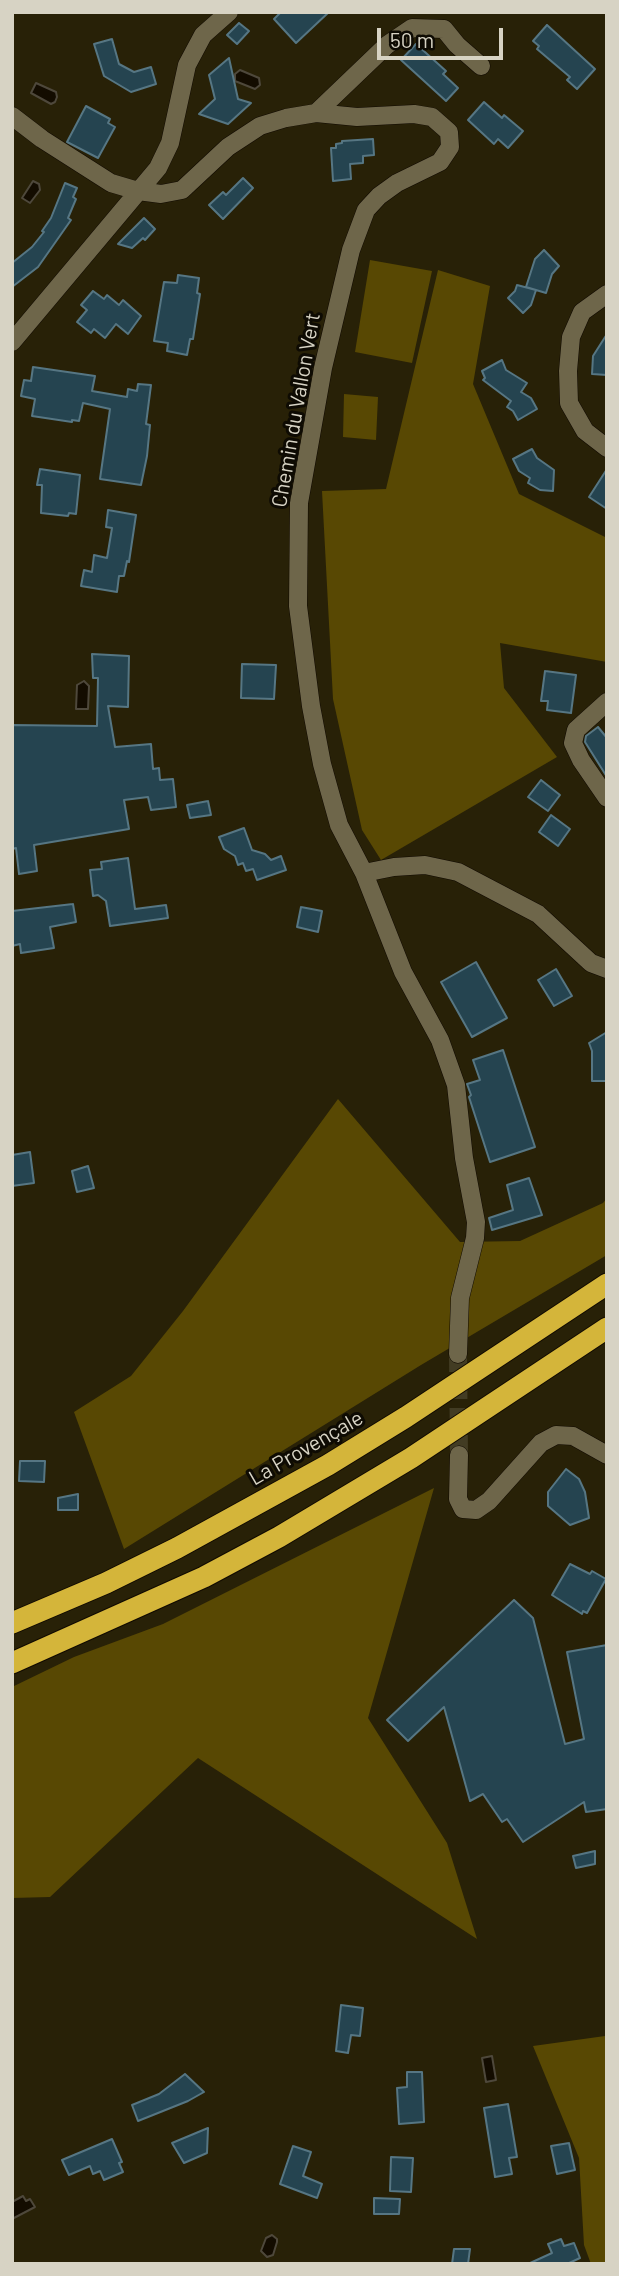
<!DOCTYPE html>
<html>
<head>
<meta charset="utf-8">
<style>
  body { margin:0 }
  #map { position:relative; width:619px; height:2276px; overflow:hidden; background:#282107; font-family:Barlow,sans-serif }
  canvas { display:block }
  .frame { position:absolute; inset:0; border:14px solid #d7d3c4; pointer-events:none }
  .scale { position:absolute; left:377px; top:28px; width:126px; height:32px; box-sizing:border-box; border:4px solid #d7d3c4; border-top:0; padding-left:9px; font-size:21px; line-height:24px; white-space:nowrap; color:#d7d3c4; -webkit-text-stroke:5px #0e0b03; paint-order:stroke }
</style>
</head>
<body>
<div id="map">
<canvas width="619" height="2276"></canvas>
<div class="frame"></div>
<div class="scale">50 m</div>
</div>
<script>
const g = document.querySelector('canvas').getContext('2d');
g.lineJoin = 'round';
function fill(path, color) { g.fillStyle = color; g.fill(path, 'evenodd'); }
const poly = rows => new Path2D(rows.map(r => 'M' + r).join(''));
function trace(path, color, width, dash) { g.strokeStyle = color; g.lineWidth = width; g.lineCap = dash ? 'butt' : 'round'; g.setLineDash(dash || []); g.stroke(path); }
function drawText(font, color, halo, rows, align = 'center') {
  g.font = font + ' Barlow,sans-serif'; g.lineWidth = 6; g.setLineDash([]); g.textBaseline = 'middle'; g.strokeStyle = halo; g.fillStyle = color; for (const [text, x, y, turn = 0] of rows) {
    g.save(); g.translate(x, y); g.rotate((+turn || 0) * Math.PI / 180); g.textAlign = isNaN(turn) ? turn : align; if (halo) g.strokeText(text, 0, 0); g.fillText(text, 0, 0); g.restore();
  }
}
fill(poly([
  [370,260,432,271,412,363,355,352],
  [438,270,490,286,473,384,519,494,607,538,607,662,500,643,504,688,557,757,381,860,362,830,333,699,322,491,386,489],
  [344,394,378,397,376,440,343,437],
  [338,1099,460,1242,520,1241,603,1203,607,1198,607,1255,421,1365,124,1549,74,1412,131,1376,183,1311],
  [434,1488,368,1718,447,1843,477,1939,198,1758,50,1897,12,1898,12,1687,74,1657,163,1624],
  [605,2036,607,2264,591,2264,584,2245,579,2158,533,2046]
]), '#584803');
const water = poly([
  [240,70,259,78,260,85,255,89,235,81,235,74,240,70],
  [36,83,56,92,57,97,55,102,51,104,31,93,36,83],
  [33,181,39,184,40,190,30,203,22,198,33,181],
  [84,681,89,686,88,709,76,709,77,685,84,681],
  [492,2056,496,2080,486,2082,482,2058,492,2056],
  [23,2196,26,2201,30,2199,35,2207,12,2219,12,2202,23,2196],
  [272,2235,277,2239,277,2242,273,2255,267,2257,261,2251,266,2238,272,2235]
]);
fill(water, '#130c00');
trace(water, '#4e483b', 2);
const building = poly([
  [281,12,329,12,296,43,274,19,281,12],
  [239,23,249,31,237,44,227,35,239,23],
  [547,25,595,69,577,89,567,80,570,77,537,49,539,46,533,41,547,25],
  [112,39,119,64,134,72,151,67,156,84,131,92,104,76,94,44,112,39],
  [416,44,446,71,443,74,458,88,446,101,401,60,416,44],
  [229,58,238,99,251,103,228,124,199,114,215,99,209,75,229,58],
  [484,102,502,118,504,115,523,131,508,148,498,139,494,144,468,120,484,102],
  [86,106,110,119,108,123,115,127,98,158,67,142,86,106],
  [373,139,374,155,363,156,363,163,350,164,351,179,333,181,331,148,336,148,336,144,342,143,342,141,373,139],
  [243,178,253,188,223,219,209,205,223,192,226,195,243,178],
  [65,183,77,188,73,197,76,199,68,218,71,220,38,267,12,287,12,263,32,247,44,232,42,231,51,218,65,183],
  [144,218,155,229,145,240,143,238,132,248,118,244,144,218],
  [544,250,559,266,552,274,546,293,526,287,535,259,544,250],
  [178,275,199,278,197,293,200,294,193,339,190,339,187,355,167,351,168,343,154,341,164,282,177,283,178,275],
  [517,285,536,290,531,305,523,313,508,298,515,291,517,285],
  [93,291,104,299,107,295,119,305,123,300,141,316,128,334,116,324,105,338,94,329,91,333,77,322,87,310,81,305,93,291],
  [607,334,607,375,592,374,593,356,607,334],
  [502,360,506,370,527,383,521,392,531,398,537,409,518,420,513,411,507,407,511,401,483,380,485,378,482,371,502,360],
  [33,367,95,376,92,391,127,397,128,389,137,391,138,384,151,385,146,424,150,425,147,456,141,485,100,479,110,409,83,403,79,421,72,420,72,422,32,416,35,399,21,396,24,380,31,381,33,367],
  [532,449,537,458,554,470,553,491,540,490,528,483,530,478,519,471,513,459,532,449],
  [40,469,80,475,76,514,69,513,68,516,41,513,42,485,37,485,40,469],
  [607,469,607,509,589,497,607,469],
  [108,510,136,515,129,562,127,561,124,576,119,576,117,592,81,586,84,570,92,572,94,555,107,558,112,528,106,527,108,510],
  [92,654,129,656,128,707,108,706,115,747,151,744,153,769,159,768,160,780,173,779,176,807,151,810,148,797,124,800,129,829,34,845,37,871,19,874,16,848,12,849,12,725,97,726,98,678,93,678,92,654],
  [242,664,276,665,274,699,241,698,242,664],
  [545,671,576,675,571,713,547,710,548,701,541,701,545,671],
  [598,727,607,738,607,777,585,742,586,736,598,727],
  [541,780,560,795,548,811,528,797,541,780],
  [208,801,211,815,190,818,187,805,208,801],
  [551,815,570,829,558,846,539,832,551,815],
  [244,828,252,850,265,854,271,860,281,856,286,870,257,880,253,869,246,871,243,863,238,865,235,856,224,849,219,837,244,828],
  [128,858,135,909,166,905,168,918,110,926,106,901,98,895,93,896,90,870,102,869,101,862,128,858],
  [73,904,76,922,50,927,54,948,21,953,20,944,12,946,12,911,73,904],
  [301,907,322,911,318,932,297,927,301,907],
  [476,962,507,1018,472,1037,441,982,476,962],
  [556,969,572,996,554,1006,538,980,556,969],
  [607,1032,607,1081,592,1081,592,1051,589,1043,607,1032],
  [503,1050,535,1147,490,1162,469,1097,471,1095,467,1084,480,1080,473,1060,503,1050],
  [30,1152,34,1183,12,1186,12,1155,30,1152],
  [88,1166,94,1188,77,1192,72,1171,88,1166],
  [529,1178,542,1215,492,1230,489,1218,513,1210,507,1185,529,1178],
  [20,1461,45,1461,44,1482,19,1481,20,1461],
  [566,1469,579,1479,585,1492,589,1518,570,1525,548,1506,548,1492,566,1469],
  [78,1494,78,1510,58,1510,58,1498,78,1494],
  [570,1564,590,1574,592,1571,606,1579,587,1613,583,1611,582,1614,552,1595,570,1564],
  [514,1600,533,1618,565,1744,584,1739,567,1652,607,1645,607,1809,586,1812,584,1802,523,1842,507,1819,502,1822,483,1794,470,1801,444,1707,408,1741,387,1720,514,1600],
  [595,1851,595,1864,576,1868,573,1856,595,1851],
  [341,2005,363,2008,360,2036,351,2035,348,2053,336,2051,341,2005],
  [407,2072,422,2072,424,2122,399,2124,397,2088,407,2087,407,2072],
  [185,2074,204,2092,188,2101,138,2121,132,2105,159,2094,185,2074],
  [508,2104,517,2157,509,2158,512,2174,495,2177,484,2108,508,2104],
  [208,2128,207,2153,184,2163,172,2143,208,2128],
  [112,2139,122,2162,119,2163,123,2172,104,2180,100,2171,93,2174,90,2166,69,2175,62,2160,112,2139],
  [569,2143,575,2170,557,2174,551,2146,569,2143],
  [293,2146,311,2152,303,2176,322,2184,317,2198,280,2184,293,2146],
  [391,2157,413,2158,411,2192,390,2191,391,2157],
  [374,2198,400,2199,399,2214,374,2214,374,2198],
  [561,2239,564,2246,574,2243,580,2258,567,2264,528,2264,552,2253,548,2244,561,2239],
  [454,2249,470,2249,468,2264,452,2264,454,2249]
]);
fill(building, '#254450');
trace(building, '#567683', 2);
trace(poly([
  [458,1354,459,1455]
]), '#423c23', 18, [18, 9]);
const minor = poly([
  [316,113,387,45,412,28,444,29,457,45,481,66],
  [12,116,42,139,111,183,138,191,161,194,182,190,228,147,260,126,286,118,316,113,357,117,414,114,432,117,449,132,450,147,440,162,397,183,379,196,366,210,351,250,323,368,299,503,298,606,311,706,322,764,339,825,364,873,403,972,440,1040,456,1085,464,1158,476,1222,475,1238,460,1298,458,1354],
  [607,294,582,312,571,337,568,371,569,403,585,431,607,448],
  [12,342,158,168,170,143,187,65,203,35,229,12],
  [607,702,576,730,573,743,581,760,607,798],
  [364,873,394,867,425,865,458,872,538,914,591,963,607,969],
  [459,1455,458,1499,463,1509,476,1510,489,1501,541,1443,556,1435,573,1436,607,1455]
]);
const highway = poly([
  [12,1623,106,1583,177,1548,328,1465,406,1417,607,1284],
  [12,1663,204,1577,279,1537,411,1458,607,1328]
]);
trace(minor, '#110a00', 19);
trace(highway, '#110a00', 23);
trace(minor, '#6e664a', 18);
trace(highway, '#d4b53a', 21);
drawText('21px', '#d7d3c4', '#0e0b03', [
  ["Chemin du Vallon Vert",296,410,-80],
  ["La Provençale",306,1448,-30]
]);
</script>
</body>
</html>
